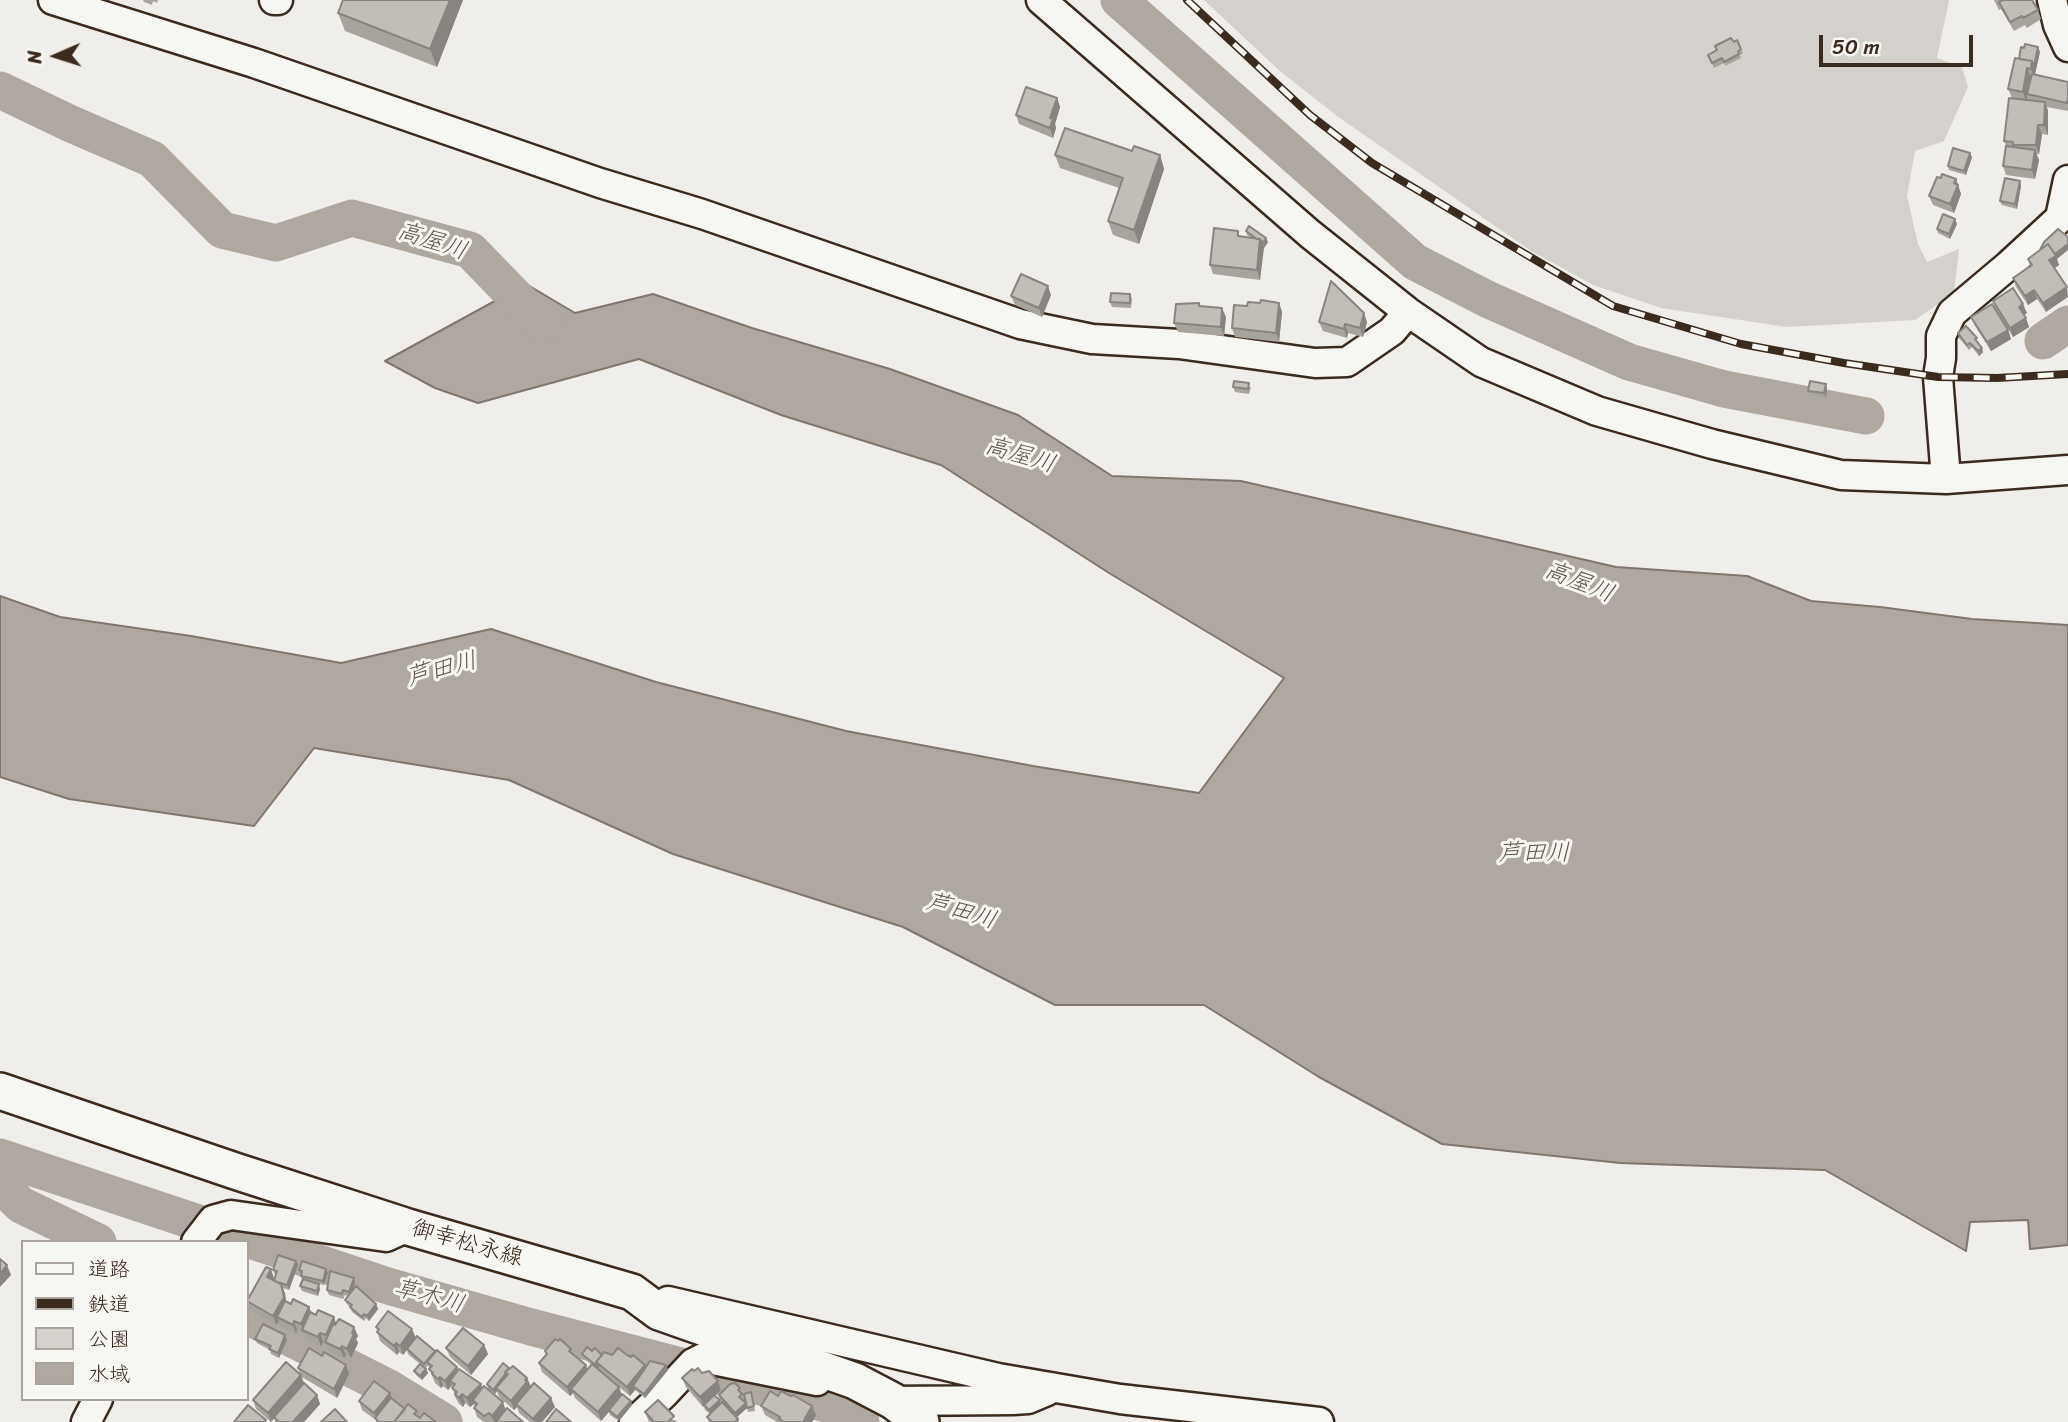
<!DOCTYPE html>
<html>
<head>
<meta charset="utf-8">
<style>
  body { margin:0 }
  #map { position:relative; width:2068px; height:1422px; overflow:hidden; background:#efeeea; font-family:Sriracha,"Klee One",sans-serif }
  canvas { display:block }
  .legend { position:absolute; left:21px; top:1240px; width:228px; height:161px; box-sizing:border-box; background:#f6f6f2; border:2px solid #aba49d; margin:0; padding:9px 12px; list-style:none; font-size:21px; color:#3b2a1e }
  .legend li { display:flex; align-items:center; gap:14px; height:35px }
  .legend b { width:35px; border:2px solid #aba49d }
  .north { position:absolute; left:21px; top:21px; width:70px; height:70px; -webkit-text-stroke:5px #f6f6f2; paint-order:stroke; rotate:267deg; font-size:19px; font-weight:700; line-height:28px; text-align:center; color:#3b2a1e }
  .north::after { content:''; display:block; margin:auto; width:24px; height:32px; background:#3b2a1e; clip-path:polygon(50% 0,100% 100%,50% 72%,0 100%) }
  .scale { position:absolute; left:1819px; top:35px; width:154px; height:32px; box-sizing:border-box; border:4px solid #3b2a1e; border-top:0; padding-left:9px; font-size:21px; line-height:24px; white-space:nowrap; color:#3b2a1e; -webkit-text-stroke:5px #f6f6f2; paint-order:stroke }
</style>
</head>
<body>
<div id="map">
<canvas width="2068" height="1422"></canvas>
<ul class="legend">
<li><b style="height:9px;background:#f6f6f2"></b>道路</li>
<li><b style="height:9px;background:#3b2a1e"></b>鉄道</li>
<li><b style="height:19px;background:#d4d1cc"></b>公園</li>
<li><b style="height:19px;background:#afa8a1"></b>水域</li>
</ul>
<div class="north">N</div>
<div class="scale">50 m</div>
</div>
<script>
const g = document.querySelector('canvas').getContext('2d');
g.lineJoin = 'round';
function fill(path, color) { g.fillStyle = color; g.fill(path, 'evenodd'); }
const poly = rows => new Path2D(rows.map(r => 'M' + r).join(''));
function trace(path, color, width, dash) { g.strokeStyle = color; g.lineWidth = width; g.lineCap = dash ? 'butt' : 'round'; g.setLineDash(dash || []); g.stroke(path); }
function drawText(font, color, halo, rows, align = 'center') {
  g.font = font + ' Sriracha,"Klee One",sans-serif'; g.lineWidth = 6; g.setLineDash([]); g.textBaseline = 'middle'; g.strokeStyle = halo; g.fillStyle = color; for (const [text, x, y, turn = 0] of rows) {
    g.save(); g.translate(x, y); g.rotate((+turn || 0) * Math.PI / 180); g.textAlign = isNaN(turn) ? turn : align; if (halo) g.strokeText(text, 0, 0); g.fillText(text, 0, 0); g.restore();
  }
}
fill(poly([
  [1204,0,1949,0,1937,58,1962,67,1968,87,1944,141,1915,151,1907,196,1918,244,1927,262,1959,249,1954,293,1915,320,1787,327,1661,308,1593,285,1531,251,1337,116,1281,72]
]), '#d4d1cc');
const water = poly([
  [526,284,575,313,653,294,752,328,890,369,1018,415,1112,476,1241,481,1616,567,1747,576,1811,601,1880,607,1972,619,2068,625,2068,1245,2030,1249,2028,1220,1970,1222,1966,1251,1825,1170,1620,1163,1442,1144,1319,1077,1204,1005,1055,1005,903,927,673,854,509,780,314,748,254,826,69,799,0,777,0,596,60,617,191,636,341,663,491,629,656,682,846,731,1033,766,1199,793,1284,678,1109,573,941,465,781,415,639,359,478,403,435,388,385,361,526,284]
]);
fill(water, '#afa8a1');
trace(water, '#81766d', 2);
trace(poly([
  [2043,341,2068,327]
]), '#81766d', 6);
trace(poly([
  [1119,0,1415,262,1487,299,1629,362,1724,389,1866,416],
  [0,90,69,123,152,159,222,230,276,243,352,218,470,250,538,320,548,322],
  [2043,341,2068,324],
  [0,1157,388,1286,531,1327,830,1405,861,1422],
  [0,1184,21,1205,98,1242],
  [247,1316,389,1388,444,1422]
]), '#afa8a1', 37);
const minor = poly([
  [53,0,254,63,600,183,702,214,1020,324,1092,339,1179,344,1315,363,1347,362,1392,331,1408,312],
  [274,0,278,0],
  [1041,0,1310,234,1408,312,1481,362,1597,411,1712,444,1841,475,1946,479,2068,470],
  [2052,0,2058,25,2068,47],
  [1946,479,1938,377,1941,358,1941,336,1952,313,2009,265,2060,218,2068,180],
  [196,1242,213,1220,231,1215,386,1237,408,1227],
  [668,1301,998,1378,1120,1399,1319,1422],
  [893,1401,1013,1400,1028,1399,1047,1391],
  [86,1422,98,1399],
  [634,1422,664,1394,693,1363,703,1358,817,1381]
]);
const major = poly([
  [0,1091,235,1171,408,1227,632,1292,659,1312,855,1381,893,1401,921,1422]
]);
trace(minor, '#3b2a1e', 33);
trace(major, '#3b2a1e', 40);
trace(minor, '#f6f6f2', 28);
trace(major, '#f6f6f2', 35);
const rail = poly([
  [1187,0,1310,115,1372,163,1613,306,1741,344,1844,363,1938,377,1997,378,2068,374]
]);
trace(rail, '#3b2a1e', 8);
trace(rail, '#f6f6f2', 5, [16]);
fill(poly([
  [143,0,158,0,157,3,153,1,152,5,144,2],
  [463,0,437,67,345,31,338,13],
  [1994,0,2032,0,2038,10,2041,19,2027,28,2025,25,2014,31,2001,9,1999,10],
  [1734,42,1741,49,1743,53,1740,55,1741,58,1725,66,1724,63,1714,68,1708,55],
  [2040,52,2035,75,2068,82,2068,111,2047,107,2048,111,2048,135,2042,134,2039,154,2036,154,2039,160,2035,179,2006,175,2003,166,2006,146,2004,141,2012,98,2008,89,2019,59],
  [1057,98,1060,107,1055,124,1056,128,1053,138,1019,124,1016,115],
  [1132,151,1160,155,1164,169,1139,244,1113,235,1108,221,1119,188,1060,168,1055,155],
  [1972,157,1966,175,1949,170,1948,166],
  [1941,178,1956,179,1961,194,1954,213,1933,205,1929,196],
  [2021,186,2017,209,2002,205,2000,201],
  [1957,224,1950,239,1938,233,1937,229],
  [1246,231,1268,242,1264,248,1263,247,1260,280,1213,274,1210,265,1240,237,1251,238,1247,235],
  [2028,259,2057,259,2059,265,2054,268,2046,312,2037,299,2028,305,2016,287,2013,278,2030,266],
  [1130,294,1132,299,1131,308,1112,307,1110,302],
  [1051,295,1042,317,1015,305,1011,296],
  [1993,301,2027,313,2024,315,2029,327,2013,337,1996,310],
  [1199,303,1200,306,1226,317,1224,336,1178,332,1174,323],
  [1260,303,1279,303,1282,312,1279,342,1235,337,1232,328,1247,306],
  [1971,317,2008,330,2011,339,1991,351,1975,326],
  [1319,322,1367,322,1363,337,1348,333,1347,338,1323,331],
  [1958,333,1979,342,1978,343,1983,352,1979,356,1972,347,1969,350,1959,338],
  [1233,387,1251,387,1249,394,1235,392],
  [1827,388,1826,398,1810,395,1808,391],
  [296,1261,298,1265,289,1290,283,1288,286,1302,336,1324,358,1336,356,1339,358,1343,351,1358,346,1355,344,1358,328,1351,325,1343,323,1342,321,1347,305,1339,303,1333,297,1330,296,1334,280,1326,279,1321,276,1325,250,1310,247,1300,274,1278,274,1280,275,1275,273,1270],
  [299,1270,328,1273,324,1285,316,1283,320,1289,318,1296,302,1291,300,1286,302,1280],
  [355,1283,353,1289,376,1304,378,1309,369,1321,366,1318,364,1321,352,1312,350,1307,347,1304,345,1300,348,1296,345,1295,343,1299,329,1295,327,1290],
  [376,1327,416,1338,457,1367,458,1370,481,1384,482,1388,506,1410,523,1422,484,1422,477,1417,474,1408,475,1407,474,1404,470,1407,465,1403,463,1407,459,1404,455,1397,452,1385,448,1390,443,1386,441,1388,435,1383,428,1365,426,1368,428,1373,422,1380,416,1375,414,1371,420,1364,408,1354,407,1350,403,1355,399,1352,397,1355,380,1341],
  [255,1339,287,1340,279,1358,271,1354,270,1350,257,1343],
  [558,1341,571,1349,573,1354,586,1365,588,1370,592,1365,583,1358,582,1354,592,1351,602,1355,627,1355,645,1365,646,1368,666,1365,668,1370,645,1398,635,1390,630,1396,619,1387,622,1395,632,1405,619,1421,610,1415,609,1412,601,1421,575,1398,573,1393,570,1396,542,1372,539,1363,546,1355,545,1351],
  [484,1345,488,1354,471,1375,450,1357,446,1348],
  [298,1368,349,1374,337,1398,302,1377,304,1383,317,1395,320,1404,304,1422,275,1422,274,1418,271,1422,256,1409,253,1400,300,1374],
  [510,1369,527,1378,531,1387,555,1407,542,1422,530,1422,519,1413,517,1407,514,1410,499,1397,497,1391,495,1394,488,1389,487,1384],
  [694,1371,702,1373,718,1381,721,1390,715,1396,720,1400,721,1404,738,1419,739,1422,709,1422,707,1417,710,1414,705,1410,704,1406,703,1407,686,1387,682,1378],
  [751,1392,755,1411,748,1412,747,1408,736,1418,720,1400,719,1395,742,1393,741,1394,743,1399,742,1400,746,1403],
  [390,1393,391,1398,405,1409,417,1411,419,1417,436,1422,376,1422,376,1420,362,1410,359,1401],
  [761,1406,816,1415,812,1422,777,1422,765,1415],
  [645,1412,675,1420,677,1422,649,1422]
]), '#a7a39d');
fill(poly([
  [450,0,463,0,437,67,430,49],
  [2038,47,2040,52,2034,78,2031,69,2032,61],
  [2027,68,2031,77,2026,102,2023,92],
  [1057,98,1060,107,1055,124,1056,128,1053,138,1050,128,1050,118],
  [2045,102,2048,111,2048,135,2044,125],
  [2038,125,2042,134,2039,154,2036,145],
  [2035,150,2039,160,2035,179,2032,170],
  [1970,153,1972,157,1966,175,1964,171],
  [1160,155,1164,169,1139,244,1134,230],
  [1956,179,1961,194,1954,213,1950,204],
  [2020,181,2021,186,2017,209,2015,204],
  [1955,219,1957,224,1950,239,1949,234],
  [1266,238,1268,242,1264,248,1263,243],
  [1260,239,1264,248,1260,280,1257,270],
  [2068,244,2068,250,2057,259,2059,265,2052,270,2049,260,2054,255],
  [1048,286,1051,295,1042,317,1039,308],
  [2067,287,2068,297,2046,312,2043,303],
  [2034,290,2037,299,2028,305,2025,296],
  [1279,303,1282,312,1279,342,1276,333],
  [2023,304,2027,313,2022,316,2019,307],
  [1222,308,1226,317,1224,336,1221,327],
  [1364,313,1367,322,1363,337,1360,328],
  [2026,318,2029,327,2013,337,2010,328],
  [1345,324,1348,333,1347,338,1344,329],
  [2008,330,2011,339,1991,351,1987,342],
  [1982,348,1983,352,1979,356,1978,351],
  [1826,384,1827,388,1826,398,1824,393],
  [296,1261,298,1265,289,1290,287,1285],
  [7,1265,11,1275,0,1287,0,1274],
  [271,1269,274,1278,270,1286,267,1277],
  [326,1269,328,1273,324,1285,323,1281],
  [354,1278,355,1283,351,1297,349,1292],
  [281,1284,285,1293,287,1306,277,1317,279,1321,276,1325,273,1316],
  [319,1284,320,1289,318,1296,317,1291],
  [376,1304,378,1309,369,1321,367,1316],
  [309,1307,313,1316,303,1331,301,1324],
  [334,1317,337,1326,329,1344,326,1335],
  [294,1321,297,1330,296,1334,293,1325],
  [354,1327,358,1336,356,1339,358,1343,351,1358,347,1349,352,1333],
  [412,1329,416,1338,403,1355,400,1346],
  [320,1333,323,1342,321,1347,318,1337],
  [285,1335,287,1340,279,1358,278,1353],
  [396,1343,399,1352,397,1355,394,1346],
  [484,1345,488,1354,471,1375,468,1366],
  [342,1346,346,1355,344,1358,340,1349],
  [346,1365,349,1374,337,1398,334,1389],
  [586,1365,589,1374,571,1389,573,1393,570,1396,567,1387],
  [645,1365,648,1374,633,1386,635,1390,630,1396,627,1387],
  [666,1365,668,1370,645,1398,644,1394],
  [457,1367,460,1376,450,1381,452,1385,448,1390,445,1381],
  [426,1369,428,1373,422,1380,420,1376],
  [506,1373,507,1378,496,1388,497,1391,495,1394,493,1390],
  [301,1375,304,1384,271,1422,268,1413],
  [440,1377,443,1386,441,1388,438,1379],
  [527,1378,531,1387,516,1404,517,1407,514,1410,511,1401],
  [718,1381,721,1390,703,1407,700,1397],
  [481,1384,484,1393,473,1400,474,1404,470,1407,467,1398],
  [619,1387,622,1396,601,1421,598,1412],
  [390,1393,393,1403,378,1422,374,1413],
  [462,1394,465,1403,463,1407,459,1398],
  [317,1395,320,1404,304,1422,293,1422],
  [551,1398,555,1407,542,1422,535,1422,533,1419],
  [720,1400,721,1405,710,1415,709,1410],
  [631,1401,632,1405,619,1421,617,1417],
  [503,1402,506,1411,497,1422,494,1422,492,1416],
  [746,1403,747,1408,736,1418,735,1413],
  [812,1406,816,1415,812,1422,803,1422]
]), '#888480');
const building = poly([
  [343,0,450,0,430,49,338,13,343,0],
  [2003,0,2032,0,2038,10,2023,18,2022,16,2010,22,1999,2,2003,0],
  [1731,38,1734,42,1737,40,1741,49,1738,51,1739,54,1724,62,1722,58,1712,63,1708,55,1717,50,1715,46,1731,38],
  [2025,44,2038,47,2034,66,2032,61,2019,59,2021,47,2024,48,2025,44],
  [2015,58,2032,61,2031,69,2027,68,2023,92,2008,89,2015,58],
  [2032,74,2068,82,2068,97,2067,103,2027,94,2032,74],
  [1026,87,1057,98,1050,118,1053,119,1050,128,1016,115,1026,87],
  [2009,98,2045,102,2044,125,2038,125,2036,145,2013,145,2013,142,2004,141,2009,98],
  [1065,128,1132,151,1134,146,1160,155,1134,230,1108,221,1123,178,1055,155,1065,128],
  [2006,146,2035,150,2032,170,2003,166,2006,146],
  [1953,148,1970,153,1964,171,1948,166,1953,148],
  [1942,174,1956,179,1954,183,1958,185,1950,204,1929,196,1937,177,1941,178,1942,174],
  [2005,178,2020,181,2015,204,2000,201,2005,178],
  [1943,214,1955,219,1949,234,1937,229,1943,214],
  [1249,226,1266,238,1263,243,1260,239,1257,239,1246,231,1249,226],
  [1214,228,1238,231,1238,236,1260,239,1257,270,1210,265,1214,228],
  [2058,229,2068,237,2068,244,2055,254,2048,244,2040,250,2044,242,2058,229],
  [2048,244,2056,256,2049,260,2067,287,2043,303,2034,290,2025,296,2013,278,2032,265,2028,259,2048,244],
  [1021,274,1048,286,1039,308,1011,296,1021,274],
  [1331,281,1364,313,1360,328,1345,324,1344,329,1319,322,1331,281],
  [2013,288,2023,304,2019,307,2026,318,2010,328,1993,301,2013,288],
  [1111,293,1130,294,1130,303,1110,302,1111,293],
  [1261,300,1279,303,1276,333,1232,328,1234,305,1247,306,1248,302,1260,303,1261,300],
  [1199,303,1199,306,1222,308,1221,327,1174,323,1176,304,1199,303],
  [1992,304,2008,330,1987,342,1971,317,1992,304],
  [1966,326,1977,338,1975,339,1982,348,1978,351,1970,343,1967,345,1958,333,1966,326],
  [1234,381,1249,383,1248,389,1233,387,1234,381],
  [1810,381,1826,384,1824,393,1808,391,1810,381],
  [278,1255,296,1261,287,1285,274,1281,277,1271,273,1270,278,1255],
  [0,1259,7,1265,0,1274,0,1259],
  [302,1261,326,1269,323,1281,301,1276,302,1271,299,1270,302,1261],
  [266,1267,271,1269,267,1277,281,1284,284,1297,273,1316,247,1301,266,1267],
  [330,1271,354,1278,349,1292,343,1290,342,1294,327,1290,330,1271],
  [303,1279,319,1284,317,1291,300,1286,303,1279],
  [356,1286,376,1304,367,1316,364,1314,362,1317,350,1307,352,1305,345,1300,356,1286],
  [293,1299,309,1307,301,1324,294,1321,293,1325,277,1317,285,1301,291,1304,293,1299],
  [318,1310,334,1317,326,1335,320,1333,318,1337,302,1330,310,1312,316,1315,318,1310],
  [388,1311,412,1329,400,1346,396,1343,394,1346,377,1332,379,1329,376,1327,388,1311],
  [339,1319,354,1327,352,1333,354,1334,347,1349,342,1346,340,1349,325,1342,333,1324,335,1325,339,1319],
  [263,1324,285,1335,278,1353,269,1349,271,1346,255,1339,263,1324],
  [463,1328,484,1345,468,1366,446,1348,463,1328],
  [417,1336,435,1351,424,1364,407,1349,417,1336],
  [555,1339,558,1341,560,1339,571,1349,569,1351,586,1365,567,1387,539,1363,547,1354,545,1351,555,1339],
  [587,1347,592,1351,595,1348,602,1355,596,1362,598,1367,582,1354,587,1347],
  [309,1348,322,1356,324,1352,346,1365,334,1389,298,1368,309,1348],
  [618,1348,627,1355,631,1357,633,1355,645,1365,627,1387,596,1362,604,1352,612,1355,618,1348],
  [437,1350,457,1367,445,1381,440,1377,438,1379,432,1374,433,1373,429,1369,432,1366,427,1362,437,1350],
  [650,1361,666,1365,644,1394,633,1386,650,1361],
  [286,1362,301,1375,268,1413,253,1400,286,1362],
  [503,1363,509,1368,505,1372,506,1373,493,1390,487,1384,503,1363],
  [420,1364,426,1369,420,1376,414,1371,420,1364],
  [592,1364,619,1387,598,1412,571,1389,592,1364],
  [513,1366,527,1378,525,1380,527,1382,511,1401,496,1388,508,1374,505,1372,513,1366],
  [698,1368,702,1373,709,1371,718,1381,700,1397,682,1378,692,1369,694,1371,698,1368],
  [459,1369,481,1384,467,1398,462,1394,459,1398,455,1394,457,1392,452,1388,455,1384,450,1381,459,1369],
  [374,1381,390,1393,374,1413,359,1401,374,1381],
  [304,1383,317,1395,293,1422,279,1422,274,1417,304,1383],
  [534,1383,551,1398,533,1419,516,1404,534,1383],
  [735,1383,740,1388,738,1390,742,1394,739,1397,746,1403,735,1413,719,1395,730,1384,735,1383],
  [484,1386,503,1402,492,1416,489,1413,484,1416,474,1408,477,1404,473,1400,484,1386],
  [770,1391,778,1396,781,1391,791,1396,793,1395,812,1406,803,1422,784,1422,779,1419,780,1417,761,1406,770,1391],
  [751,1392,754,1406,747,1408,744,1394,751,1392],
  [622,1394,631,1401,617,1417,609,1410,622,1394],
  [714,1395,720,1400,709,1410,704,1405,714,1395],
  [391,1398,405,1409,394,1422,379,1422,375,1418,391,1398],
  [658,1400,674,1416,668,1422,654,1422,645,1412,658,1400],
  [722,1402,738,1419,735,1422,712,1422,707,1417,722,1402],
  [408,1404,417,1411,414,1414,420,1418,424,1413,436,1422,394,1422,408,1404],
  [248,1405,266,1420,264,1422,234,1422,248,1405],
  [507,1408,523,1422,496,1422,507,1408],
  [335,1409,347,1422,321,1422,335,1409],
  [556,1409,571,1422,546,1422,556,1409]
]);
fill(building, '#c2bdb7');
trace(building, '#888480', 2);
drawText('23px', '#3b2a1e', '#f6f6f2', [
  ["御幸松永線",467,1244,16]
]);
drawText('italic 24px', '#64564c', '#f6f6f2', [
  ["高屋川",432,242,18],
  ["高屋川",1020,456,17],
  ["高屋川",1579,583,22],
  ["芦田川",442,670,-15],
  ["芦田川",1534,854],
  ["芦田川",961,912,17],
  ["草木川",429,1297,15]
]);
</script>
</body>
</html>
